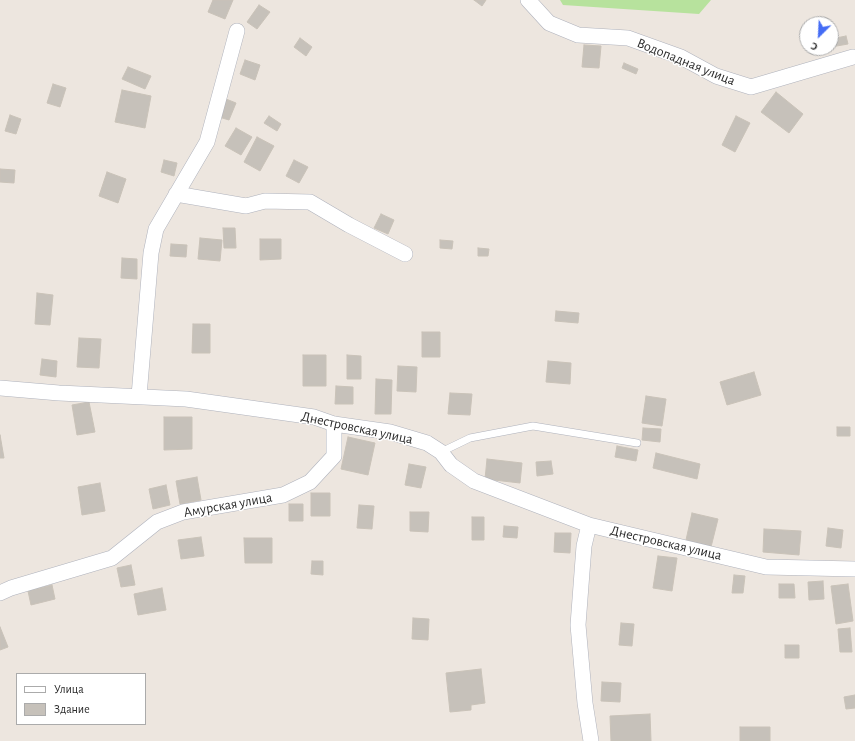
<!DOCTYPE html>
<html>
<head>
<meta charset="utf-8">
<style>
  body { margin:0 }
  #map { position:relative; width:855px; height:741px; overflow:hidden; background:#ede6df; font-family:"Alegreya Sans",sans-serif }
  canvas { display:block }
  .legend { position:absolute; left:16px; top:673px; width:130px; height:52px; box-sizing:border-box; background:#fff; border:1px solid #ababab; margin:0; padding:5px 7px; list-style:none; font-size:12px; color:#2c2c2c }
  .legend li { display:flex; align-items:center; gap:8px; height:20px }
  .legend b { width:20px; border:1px solid #ababab }
  .north { position:absolute; left:799px; top:16px; width:40px; height:40px; box-sizing:border-box; background:#fff; border:1px solid #ababab; border-radius:50%; rotate:204deg; font-size:11px; font-weight:700; line-height:16px; text-align:center; color:#2c2c2c }
  .north::after { content:''; display:block; margin:auto; width:14px; height:18px; background:#446cf5; clip-path:polygon(50% 0,100% 100%,50% 72%,0 100%) }
</style>
</head>
<body>
<div id="map">
<canvas width="855" height="741"></canvas>
<ul class="legend">
<li><b style="height:5px;background:#fff"></b>Улица</li>
<li><b style="height:11px;background:#c6c1ba"></b>Здание</li>
</ul>
<div class="north">С</div>
</div>
<script>
const g = document.querySelector('canvas').getContext('2d');
g.lineJoin = 'round';
function fill(path, color) { g.fillStyle = color; g.fill(path, 'evenodd'); }
const poly = rows => new Path2D(rows.map(r => 'M' + r).join(''));
function trace(path, color, width, dash) { g.strokeStyle = color; g.lineWidth = width; g.lineCap = dash ? 'butt' : 'round'; g.setLineDash(dash || []); g.stroke(path); }
function drawText(font, color, halo, rows, align = 'center') {
  g.font = font + ' "Alegreya Sans",sans-serif'; g.lineWidth = 3; g.setLineDash([]); g.textBaseline = 'middle'; g.strokeStyle = halo; g.fillStyle = color; for (const [text, x, y, turn = 0] of rows) {
    g.save(); g.translate(x, y); g.rotate((+turn || 0) * Math.PI / 180); g.textAlign = isNaN(turn) ? turn : align; if (halo) g.strokeText(text, 0, 0); g.fillText(text, 0, 0); g.restore();
  }
}
fill(poly([
  [560,0,711,0,699,14,563,5]
]), '#b7e29d');
const building = poly([
  [213,0,233,0,225,19,208,12,213,0],
  [474,0,486,0,482,6,474,0],
  [259,5,270,12,257,29,247,22,259,5],
  [846,36,848,44,831,47,831,39,846,36],
  [300,38,312,47,306,56,294,47,300,38],
  [584,45,601,46,599,68,582,67,584,45],
  [245,60,260,65,255,80,240,74,245,60],
  [624,63,638,69,636,74,622,68,624,63],
  [128,67,151,76,145,89,122,79,128,67],
  [53,84,66,88,60,107,47,103,53,84],
  [122,90,151,96,145,128,115,122,122,90],
  [776,92,803,114,789,133,761,112,776,92],
  [226,99,236,103,229,120,219,117,226,99],
  [10,115,21,119,16,134,5,131,10,115],
  [269,116,281,124,277,131,264,123,269,116],
  [736,116,750,123,735,152,722,145,736,116],
  [236,128,252,137,241,155,225,146,236,128],
  [257,137,274,146,260,171,244,162,257,137],
  [164,160,177,163,174,176,161,172,164,160],
  [294,160,308,167,299,183,286,176,294,160],
  [0,169,15,170,14,183,0,182,0,169],
  [107,172,126,179,118,203,99,196,107,172],
  [381,214,394,220,388,234,374,228,381,214],
  [223,228,235,228,236,248,224,248,223,228],
  [200,238,222,240,220,261,198,259,200,238],
  [260,239,281,239,281,259,260,260,260,239],
  [440,240,453,241,452,249,440,248,440,240],
  [171,244,187,245,186,257,170,256,171,244],
  [478,248,489,249,488,256,478,256,478,248],
  [122,258,137,259,137,279,121,278,122,258],
  [37,293,53,295,50,325,35,324,37,293],
  [556,311,579,313,578,323,555,321,556,311],
  [193,324,210,324,210,353,192,353,193,324],
  [422,332,440,332,440,357,422,357,422,332],
  [79,338,101,339,99,368,77,367,79,338],
  [303,355,326,355,326,386,303,386,303,355],
  [347,355,361,356,361,379,347,379,347,355],
  [42,359,57,361,56,377,40,375,42,359],
  [548,361,571,363,570,384,546,382,548,361],
  [398,366,417,367,416,392,397,391,398,366],
  [754,372,761,395,727,405,720,382,754,372],
  [376,379,392,380,391,414,375,414,376,379],
  [336,386,353,387,353,404,335,404,336,386],
  [450,393,472,394,470,415,448,414,450,393],
  [646,396,666,399,662,426,642,423,646,396],
  [89,402,95,432,77,435,72,405,89,402],
  [164,417,192,417,192,449,164,450,164,417],
  [837,427,850,427,850,436,837,436,837,427],
  [643,428,661,429,660,442,642,440,643,428],
  [0,435,4,458,0,458,0,435],
  [348,437,375,443,368,475,341,469,348,437],
  [617,446,638,450,636,461,615,457,617,446],
  [656,453,700,464,697,479,653,468,656,453],
  [487,459,522,463,520,483,485,479,487,459],
  [551,461,553,474,537,476,536,462,551,461],
  [409,464,426,467,421,488,405,485,409,464],
  [197,477,201,500,180,504,176,481,197,477],
  [100,483,105,511,82,515,78,487,100,483],
  [166,485,170,505,153,509,149,489,166,485],
  [311,493,330,493,330,516,311,516,311,493],
  [289,504,303,504,303,521,289,521,289,504],
  [359,505,374,506,372,529,357,528,359,505],
  [410,512,429,512,428,532,410,531,410,512],
  [692,513,718,519,711,547,686,540,692,513],
  [472,517,484,517,484,540,472,540,472,517],
  [504,526,518,527,517,538,503,537,504,526],
  [828,528,843,530,841,548,826,546,828,528],
  [764,529,801,531,799,555,763,552,764,529],
  [555,533,571,533,570,553,554,552,555,533],
  [201,537,204,556,181,559,178,540,201,537],
  [244,538,272,538,272,563,245,563,244,538],
  [658,556,677,558,672,591,653,588,658,556],
  [312,561,323,561,323,575,311,574,312,561],
  [131,565,135,585,121,587,117,568,131,565],
  [734,575,745,576,743,593,732,593,734,575],
  [823,581,824,599,809,600,808,582,823,581],
  [779,584,794,584,795,598,779,598,779,584],
  [848,584,853,621,836,624,831,586,848,584],
  [52,585,55,599,31,605,28,591,52,585],
  [162,588,166,610,138,615,134,594,162,588],
  [413,618,429,619,428,640,412,639,413,618],
  [621,623,634,624,632,646,619,645,621,623],
  [0,627,8,647,0,650,0,627],
  [850,628,852,652,840,652,838,629,850,628],
  [785,645,799,645,799,658,785,658,785,645],
  [481,669,485,703,471,705,471,710,450,712,446,673,481,669],
  [602,682,621,683,620,702,601,701,602,682],
  [855,695,855,708,846,709,844,697,855,695],
  [650,714,651,741,611,741,610,716,650,714],
  [740,727,770,727,770,741,740,741,740,727]
]);
fill(building, '#c6c1ba');
trace(building, '#c9c2b8', 1);
const service = poly([
  [441,452,470,438,533,426,637,443]
]);
const minor = poly([
  [528,0,549,23,578,35,628,38,681,57,716,76,751,87,853,57],
  [176,194,246,206,265,201,310,202,349,225,405,254],
  [0,388,59,393,186,399,314,417,334,424,390,432,427,443,441,452,451,465,474,481,589,525,766,567,855,569],
  [139,396,151,253,156,229,207,142,237,31],
  [589,525,584,546,578,625,585,703,591,741],
  [0,593,11,588,112,558,157,522,183,512,283,495,310,482,334,456,334,424]
]);
trace(service, '#afb2bc', 8);
trace(minor, '#afb2bc', 16);
trace(service, '#fff', 7);
trace(minor, '#fff', 15);
drawText('14px', '#2c2c2c', '#fff', [
  ["Водопадная улица",686,62,22],
  ["Днестровская улица",357,428,12],
  ["Амурская улица",228,505,-10],
  ["Днестровская улица",666,543,13]
]);
</script>
</body>
</html>
